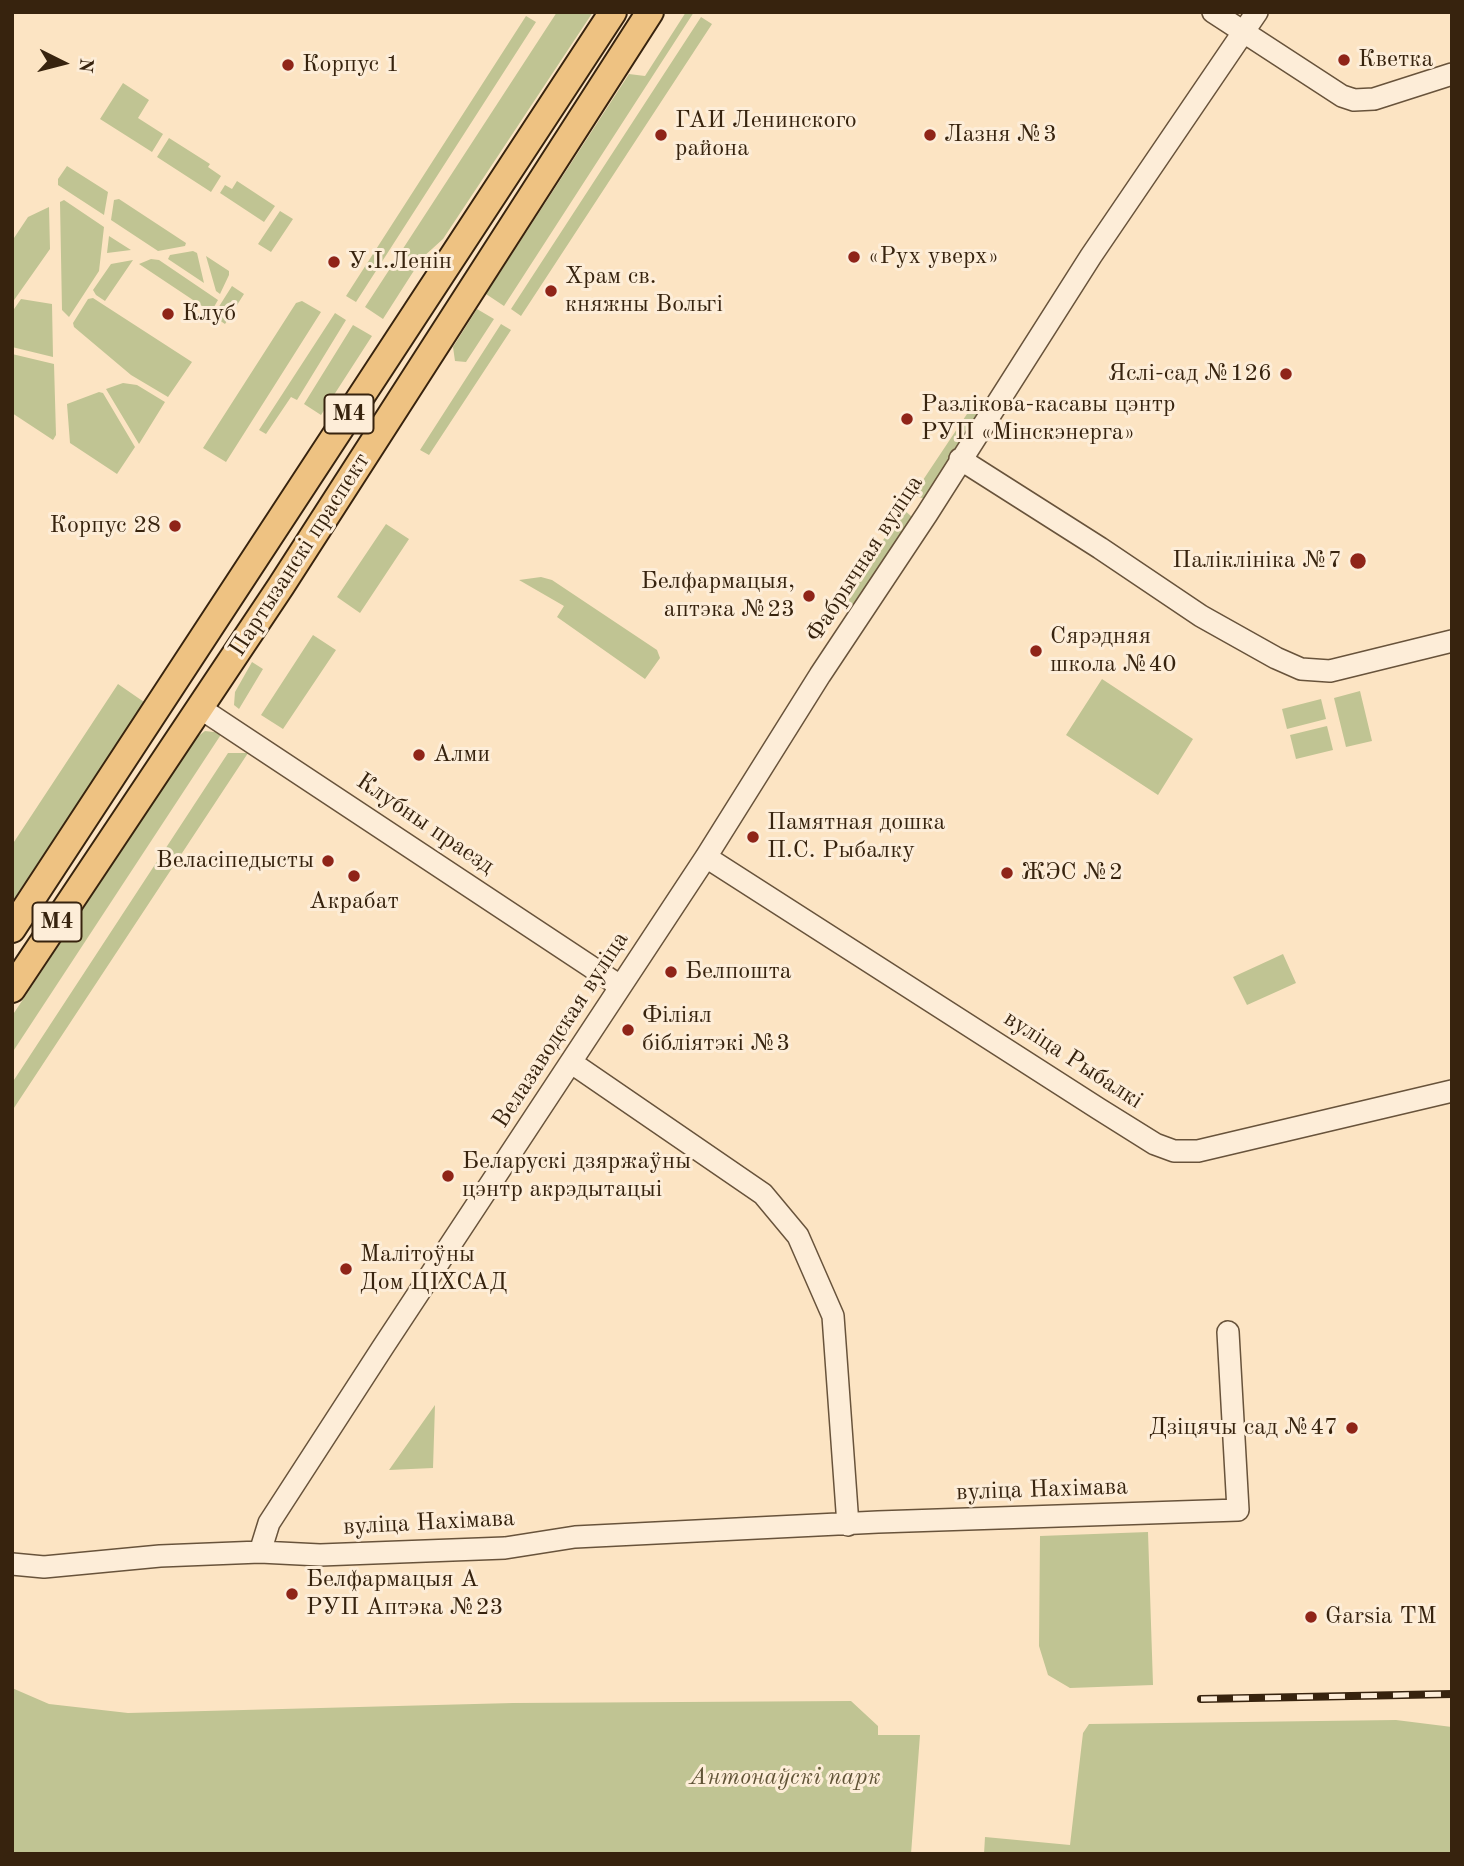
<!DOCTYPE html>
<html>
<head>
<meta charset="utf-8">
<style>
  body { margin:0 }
  #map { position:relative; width:1464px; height:1866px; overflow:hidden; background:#fce4c3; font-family:"Old Standard TT",serif }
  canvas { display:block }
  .frame { position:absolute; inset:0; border:14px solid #37230e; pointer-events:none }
  .north { position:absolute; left:28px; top:28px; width:70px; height:70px; -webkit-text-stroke:5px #fdedd8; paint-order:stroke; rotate:96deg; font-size:19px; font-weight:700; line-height:28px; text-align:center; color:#37230e }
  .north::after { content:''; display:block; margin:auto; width:24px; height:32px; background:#37230e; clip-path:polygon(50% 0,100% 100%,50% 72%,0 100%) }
</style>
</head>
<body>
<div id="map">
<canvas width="1464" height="1866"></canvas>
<div class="frame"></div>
<div class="north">N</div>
</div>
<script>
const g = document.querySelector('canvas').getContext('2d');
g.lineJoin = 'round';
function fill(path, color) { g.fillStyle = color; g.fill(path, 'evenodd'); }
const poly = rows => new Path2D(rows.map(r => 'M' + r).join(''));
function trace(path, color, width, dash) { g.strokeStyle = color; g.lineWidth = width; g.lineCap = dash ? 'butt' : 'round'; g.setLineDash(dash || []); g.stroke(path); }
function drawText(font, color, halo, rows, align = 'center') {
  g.font = font + ' "Old Standard TT",serif'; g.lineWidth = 6; g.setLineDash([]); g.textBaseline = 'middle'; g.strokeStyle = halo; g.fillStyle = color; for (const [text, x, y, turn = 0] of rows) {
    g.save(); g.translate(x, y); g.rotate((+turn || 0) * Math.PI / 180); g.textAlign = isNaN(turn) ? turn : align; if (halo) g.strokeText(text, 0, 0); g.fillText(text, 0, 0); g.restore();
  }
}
fill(poly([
  [557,12,593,12,443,239,422,258,383,319,365,307],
  [686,12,694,12,504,306,486,294,629,74,645,76],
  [526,16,536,22,356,302,346,296],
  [701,17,712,24,521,316,511,309],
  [123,83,149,100,138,118,163,134,152,152,100,119],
  [169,138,210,164,208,167,221,176,211,192,157,157],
  [67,166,108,192,104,215,58,185,58,179],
  [237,181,275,206,264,222,220,193,225,185,232,189],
  [119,199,186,243,185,246,158,251,111,220,114,200],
  [64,200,104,227,99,271,69,317,62,310,60,202],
  [49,207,50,249,12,303,12,241,28,217],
  [280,211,293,219,271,252,258,244],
  [109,236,131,250,107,253],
  [193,251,197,253,204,283,168,259,170,255],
  [206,256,229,271,229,275,220,294,216,291],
  [151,259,159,260,218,300,211,312,139,264],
  [133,260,105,301,96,295,93,290,111,264],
  [232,286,244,294,225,324,213,316],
  [93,298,192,362,168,397,131,375,74,327,73,323,88,299],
  [21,299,52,304,53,357,12,347,12,312],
  [302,301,321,312,226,462,203,448,296,303],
  [477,309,494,319,466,362,455,361,453,347],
  [335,313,346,320,297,400,291,397,266,434,259,430],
  [501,324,511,330,429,455,420,450],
  [353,325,372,336,321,415,304,404],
  [12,354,54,364,56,435,53,440,12,413],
  [123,383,137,385,165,402,139,444,106,389],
  [99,392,103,393,135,447,117,474,70,443,67,404],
  [973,405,977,411,976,418,854,611,842,604,903,509,912,517,925,499,913,495],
  [386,524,409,539,360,613,337,597],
  [541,577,552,580,657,650,660,658,645,679,557,617,564,606,519,580],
  [313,635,336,650,283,729,261,715],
  [252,662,263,669,239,709,234,705,235,692],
  [1102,679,1193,739,1158,795,1066,735],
  [118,684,144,702,12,902,12,845],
  [1360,691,1372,741,1346,747,1334,698],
  [1321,699,1326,719,1287,729,1282,709],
  [1327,726,1333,750,1296,759,1290,735],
  [205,731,222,733,12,1053,12,1016,197,737],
  [228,753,248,753,12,1111,12,1083],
  [1283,954,1296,983,1247,1005,1233,977],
  [435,1405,433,1468,389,1470],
  [1148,1532,1153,1685,1070,1688,1048,1675,1039,1646,1040,1536],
  [12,1688,49,1704,128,1713,513,1703,851,1701,878,1726,878,1735,920,1735,911,1854,12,1854],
  [1396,1720,1452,1727,1452,1854,984,1854,985,1837,1070,1845,1083,1733,1089,1724]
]), '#c0c493');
const minor = poly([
  [1213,12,1342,96,1354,100,1374,99,1452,74],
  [960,459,1100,548,1201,616,1276,658,1301,669,1330,671,1452,641],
  [200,708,620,986],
  [706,857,1099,1109,1155,1144,1174,1151,1198,1151,1452,1091],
  [572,1063,763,1194,798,1236,833,1316,848,1525],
  [260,1552,269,1523,383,1347,706,857,820,675,927,514,1091,256,1257,12],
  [12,1564,44,1567,160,1556,260,1552,320,1555,505,1548,575,1537,878,1522,1238,1510,1228,1332]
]);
const major = poly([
  [12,929,613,12],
  [12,989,281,586,650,12]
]);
trace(minor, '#68533b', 24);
trace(major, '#37230e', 30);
trace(minor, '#fdedd8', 21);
trace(major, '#eec282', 26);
const rail = poly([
  [1201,1699,1452,1694]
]);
trace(rail, '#37230e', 8);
trace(rail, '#fdedd8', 5, [16]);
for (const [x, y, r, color] of [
  [1344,60,7,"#8f2418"],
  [288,65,7,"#8f2418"],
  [661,135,7,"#8f2418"],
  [930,135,7,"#8f2418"],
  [854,257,7,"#8f2418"],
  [334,262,7,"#8f2418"],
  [551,291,7,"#8f2418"],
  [168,314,7,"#8f2418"],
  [1286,374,7,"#8f2418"],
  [907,419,7,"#8f2418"],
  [175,526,7,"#8f2418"],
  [1358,561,9,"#8f2418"],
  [809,596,7,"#8f2418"],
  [1036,651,7,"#8f2418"],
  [419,755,7,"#8f2418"],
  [753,837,7,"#8f2418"],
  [328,861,7,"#8f2418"],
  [1007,873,7,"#8f2418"],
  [354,876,7,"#8f2418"],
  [671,972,7,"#8f2418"],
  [628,1030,7,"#8f2418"],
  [448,1176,7,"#8f2418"],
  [346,1269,7,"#8f2418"],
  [1352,1428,7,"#8f2418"],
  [292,1594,7,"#8f2418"],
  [1311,1617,7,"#8f2418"]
]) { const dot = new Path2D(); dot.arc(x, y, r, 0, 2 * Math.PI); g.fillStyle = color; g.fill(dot); trace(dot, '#fdedd8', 2.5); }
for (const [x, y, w] of [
  [349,414,49],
  [57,922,49]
]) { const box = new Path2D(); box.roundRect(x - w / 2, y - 19.5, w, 39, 5); g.fillStyle = '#fdedd8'; g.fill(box); trace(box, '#37230e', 2); }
drawText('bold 23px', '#37230e', null, [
  ["М4",349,414],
  ["М4",57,922]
]);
drawText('24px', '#37230e', '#fdedd8', [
  ["Кветка",1358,60],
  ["Корпус 1",302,65],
  ["ГАИ Ленинского",675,121],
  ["района",675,149],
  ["Лазня №3",944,135],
  ["«Рух уверх»",868,257],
  ["У.І.Ленін",348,262],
  ["Храм св.",565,277],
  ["княжны Вольгі",565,305],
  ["Клуб",182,314],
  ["Яслі-сад №126",1272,374,"right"],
  ["Разлікова-касавы цэнтр",921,405],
  ["РУП «Мінскэнерга»",921,433],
  ["Корпус 28",161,526,"right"],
  ["Паліклініка №7",1342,561,"right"],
  ["Белфармацыя,",795,582,"right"],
  ["аптэка №23",795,610,"right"],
  ["Сярэдняя",1050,637],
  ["школа №40",1050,665],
  ["Алми",433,755],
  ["Памятная дошка",767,823],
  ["П.С. Рыбалку",767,851],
  ["Веласіпедысты",314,861,"right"],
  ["ЖЭС №2",1021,873],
  ["Акрабат",354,902,"center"],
  ["Белпошта",685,972],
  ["Філіял",642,1016],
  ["бібліятэкі №3",642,1044],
  ["Беларускі дзяржаўны",462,1162],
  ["цэнтр акрэдытацыі",462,1190],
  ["Малітоўны",360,1255],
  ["Дом ЦІХСАД",360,1283],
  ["Дзіцячы сад №47",1338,1428,"right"],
  ["Белфармацыя А",306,1580],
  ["РУП Аптэка №23",306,1608],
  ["Garsia TM",1325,1617]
], 'left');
drawText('24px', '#37230e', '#fdedd8', [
  ["Партызанскі праспект",300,555,-57],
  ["Фабрычная вуліца",865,559,-57],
  ["Клубны праезд",425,824,34],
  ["Велазаводская вуліца",561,1030,-57],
  ["вуліца Рыбалкі",1073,1060,33],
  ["вуліца Нахімава",1042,1490,-2],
  ["вуліца Нахімава",429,1523,-3]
]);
drawText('italic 24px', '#605336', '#fdedd8', [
  ["Антонаўскі парк",785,1778]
]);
</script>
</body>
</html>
